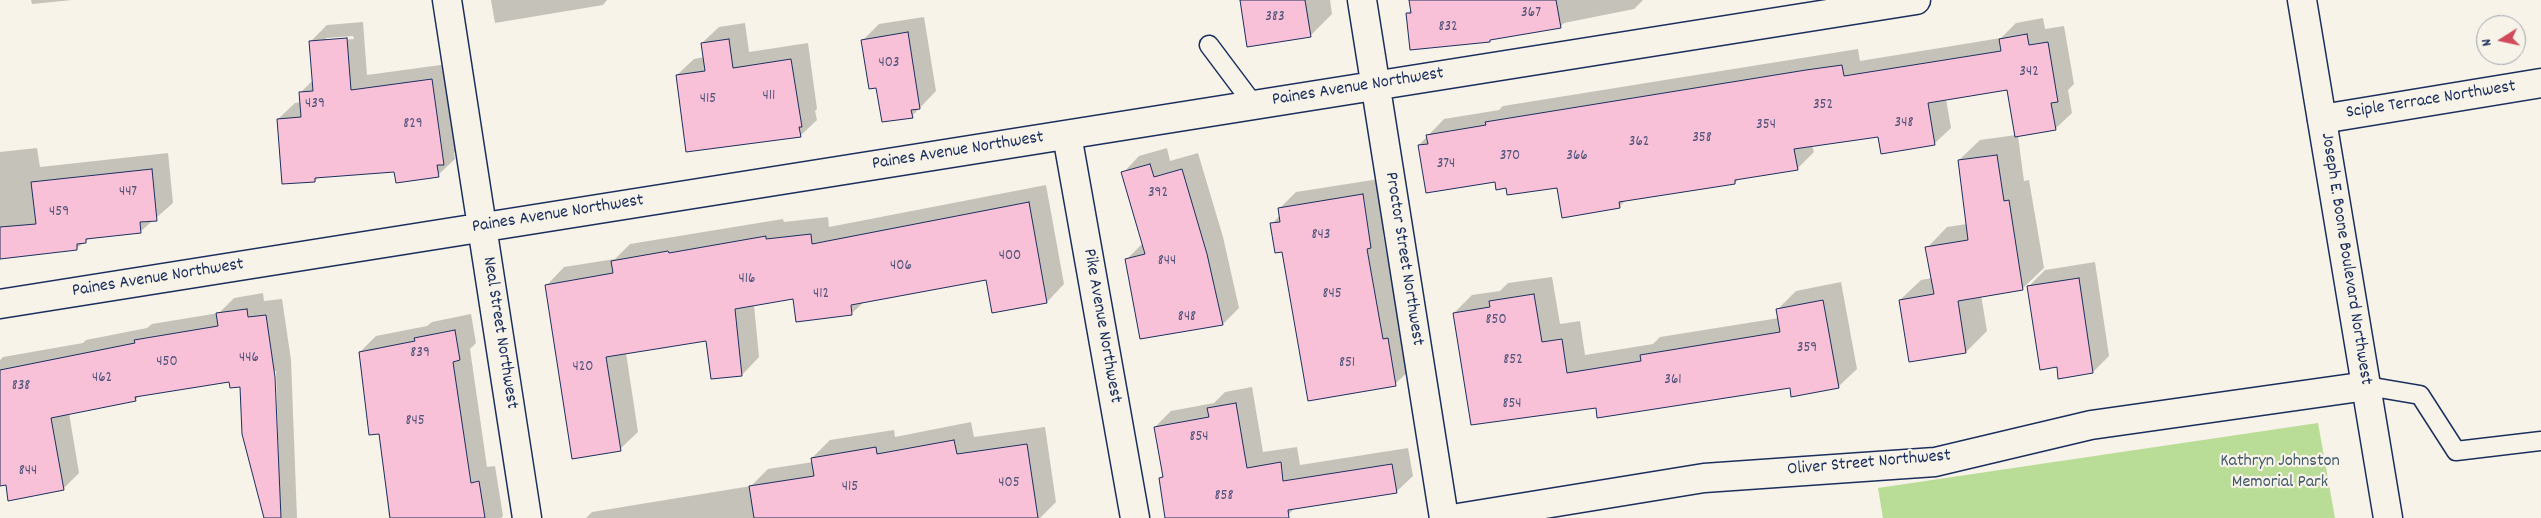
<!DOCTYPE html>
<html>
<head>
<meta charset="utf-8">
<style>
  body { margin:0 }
  #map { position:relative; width:2541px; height:518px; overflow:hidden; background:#f7f3e8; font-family:Dekko,sans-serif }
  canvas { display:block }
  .north { position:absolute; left:2476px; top:15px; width:50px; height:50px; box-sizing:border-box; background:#f7f3e8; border:1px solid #9fa5b1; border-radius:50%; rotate:260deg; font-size:14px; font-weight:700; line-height:20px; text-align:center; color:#1b2f5e }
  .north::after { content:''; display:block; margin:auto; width:18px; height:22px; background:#d1495b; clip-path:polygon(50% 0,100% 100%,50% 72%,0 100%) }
</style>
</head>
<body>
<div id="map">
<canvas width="2541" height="518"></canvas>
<div class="north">N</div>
</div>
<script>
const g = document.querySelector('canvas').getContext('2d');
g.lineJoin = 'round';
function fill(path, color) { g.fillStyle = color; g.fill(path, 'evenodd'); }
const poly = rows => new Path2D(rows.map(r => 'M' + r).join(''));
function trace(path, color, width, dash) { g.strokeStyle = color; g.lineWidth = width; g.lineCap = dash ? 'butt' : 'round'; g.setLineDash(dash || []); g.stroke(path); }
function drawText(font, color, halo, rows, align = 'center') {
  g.font = font + ' Dekko,sans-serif'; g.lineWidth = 4.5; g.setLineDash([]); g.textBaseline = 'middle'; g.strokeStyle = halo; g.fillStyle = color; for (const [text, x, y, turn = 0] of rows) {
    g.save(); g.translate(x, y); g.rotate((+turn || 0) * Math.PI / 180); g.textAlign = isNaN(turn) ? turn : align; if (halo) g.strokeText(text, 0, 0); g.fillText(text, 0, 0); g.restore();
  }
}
fill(poly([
  [2318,423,2335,518,1883,518,1878,488]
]), '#b9dc96');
fill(poly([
  [31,0,72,0,32,4],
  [491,0,607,0,603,5,495,23],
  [1241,0,1330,0,1332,14,1310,36],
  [1411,0,1643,0,1634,9,1564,23,1560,27,1492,38,1489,41,1407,14,1412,9],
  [924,17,936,91,912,116,877,86,863,40,879,24],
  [2043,18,2045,29,2064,26,2074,84,2068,90,2072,113,2055,129,2018,136,2024,181,2029,180,2044,268,2023,288,1981,295,1987,331,1966,352,1910,361,1900,300,1921,280,1932,278,1927,248,1947,227,1967,224,1959,160,1980,140,2016,135,2008,89,1946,99,1951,128,1934,144,1879,136,1812,146,1814,152,1797,169,1739,178,1735,183,1627,199,1619,207,1558,186,1507,187,1419,145,1444,119,1499,110,1503,106,1858,49,1860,61,2001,38,2016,23],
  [363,22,367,75,448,64,460,147,454,153,455,159,438,175,396,170,319,176,315,181,278,119,295,103,301,102,301,92,313,80,310,42,327,25],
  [353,36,354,39,326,41,326,38],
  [745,23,749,52,808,43,817,109,815,111,817,120,800,136,677,75,694,59,704,57,702,43,719,27],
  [37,148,40,167,168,153,173,203,141,231,91,237,77,248,0,258,0,152],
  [1167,148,1170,161,1198,153,1223,237,1239,308,1223,324,1127,259,1143,243,1123,173,1139,156],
  [1379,179,1387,231,1383,234,1399,324,1404,323,1412,368,1395,384,1283,251,1272,224,1280,215,1280,208,1296,192],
  [1046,185,1064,284,1047,302,987,279,864,302,851,314,794,298,754,305,759,357,742,375,707,339,626,353,638,432,620,449,547,285,564,267,615,259,630,244,783,219,784,222,828,217,829,227],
  [2095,262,2109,356,2093,372,2058,366,2028,287,2045,270],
  [1552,277,1560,324,1580,321,1585,355,1653,344,1660,337,1779,318,1777,310,1796,291,1841,282,1857,369,1838,387,1791,387,1597,406,1454,313,1472,295,1500,291,1508,283],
  [263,293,264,301,282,299,291,360,297,518,265,518,241,386,230,380,141,395,135,400,69,413,79,473,63,489,0,447,0,360,3,357,83,343,86,340,147,328,152,324,219,313,234,298],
  [273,371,276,371,280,504],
  [471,314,476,343,470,349,487,467,495,466,503,516,501,518,389,518,380,432,360,352,376,336,427,326,432,322],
  [1252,387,1263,452,1297,447,1300,465,1408,448,1413,476,1396,492,1296,507,1288,515,1267,518,1166,518,1160,479,1164,475,1155,427,1171,411,1214,403,1225,392],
  [971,422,974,437,1045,427,1056,502,1040,518,586,518,592,512,751,486,768,469,813,462,812,458,830,440,894,430,895,437]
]), '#0003');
const building = poly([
  [1240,0,1305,0,1311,37,1247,47,1240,0],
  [1409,0,1556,0,1561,28,1490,40,1490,42,1410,50,1406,13,1411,13,1409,0],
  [908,32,920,109,911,110,913,118,882,122,876,88,869,89,861,40,908,32],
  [2027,34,2029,45,2048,42,2058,102,2051,103,2056,130,2015,137,2007,90,1928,103,1935,145,1881,154,1878,137,1794,149,1798,170,1735,180,1735,184,1619,202,1620,208,1562,218,1557,188,1507,195,1506,188,1496,190,1495,182,1426,193,1418,145,1428,144,1426,135,1486,125,1485,122,1806,70,1842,65,1844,76,2001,51,1999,39,2027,34],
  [347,38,351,90,432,79,444,165,437,165,439,177,396,183,394,172,315,178,315,182,282,184,277,119,301,117,299,92,313,91,309,41,347,38],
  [729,39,733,68,791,59,802,127,799,127,801,137,686,152,676,75,705,71,701,43,729,39],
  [1997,155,2004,201,2009,200,2023,290,1958,301,1966,353,1909,362,1899,300,1934,294,1925,247,1968,240,1958,160,1997,155],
  [1150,164,1154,177,1182,169,1207,254,1223,325,1140,339,1125,259,1145,254,1121,172,1150,164],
  [152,169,157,221,140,222,141,233,86,239,86,243,77,244,77,250,0,259,0,227,36,224,31,182,152,169],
  [1363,194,1371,248,1367,249,1383,339,1388,338,1396,386,1308,401,1282,252,1275,253,1270,223,1280,222,1278,208,1363,194],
  [1029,202,1047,303,992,313,986,280,851,305,852,315,796,322,793,299,735,309,742,376,711,379,706,341,606,357,621,451,572,459,545,285,613,273,611,261,668,251,669,253,766,236,766,239,811,234,812,244,1029,202],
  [2079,278,2093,373,2058,379,2057,367,2040,370,2027,286,2079,278],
  [1534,294,1542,342,1562,339,1567,373,1641,361,1640,355,1780,332,1776,309,1823,300,1839,388,1791,397,1790,388,1597,418,1596,408,1471,425,1453,313,1490,307,1489,301,1534,294],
  [247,309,248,317,266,315,275,377,281,518,264,518,242,434,240,387,230,388,229,382,135,397,136,401,51,418,64,490,8,501,6,485,0,486,0,370,135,343,134,340,218,326,216,313,247,309],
  [455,330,460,360,453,362,471,483,479,481,485,518,390,518,379,434,369,435,359,352,415,341,414,338,455,330],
  [1236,403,1247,468,1281,462,1283,481,1392,464,1397,493,1288,510,1289,518,1165,518,1159,478,1163,477,1154,427,1209,417,1207,408,1236,403],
  [954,440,957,454,1027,444,1038,518,754,518,749,486,814,476,811,458,876,447,877,454,954,440]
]);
fill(building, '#f9c1d7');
trace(building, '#1b2f5e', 1);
const lane = poly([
  [1209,45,1254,105],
  [2367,386,2420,395,2456,451,2541,441]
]);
const street = poly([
  [447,0,527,518],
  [1362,0,1444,518],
  [2322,119,2541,83],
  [1067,135,1135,518],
  [0,304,1916,0],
  [1458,518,1704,478,1935,462,2091,425,2367,386]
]);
const secondary = poly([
  [2302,0,2388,518]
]);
trace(lane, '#1b2f5e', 21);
trace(street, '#1b2f5e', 31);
trace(secondary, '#1b2f5e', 31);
trace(lane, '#f7f3e8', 18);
trace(street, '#f7f3e8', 28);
trace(secondary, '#f7f3e8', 28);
drawText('15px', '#52547c', null, [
  ["367",1531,14],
  ["383",1275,18],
  ["832",1448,28],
  ["403",889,64],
  ["342",2029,73],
  ["411",769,97],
  ["415",708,100],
  ["439",315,105],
  ["352",1823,106],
  ["348",1904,124],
  ["829",413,125],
  ["354",1766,126],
  ["358",1702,139],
  ["362",1639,143],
  ["370",1510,157],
  ["366",1577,157],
  ["374",1446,165],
  ["447",128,193],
  ["392",1158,194],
  ["459",59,213],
  ["843",1321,236],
  ["400",1010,257],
  ["844",1167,262],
  ["406",901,267],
  ["416",747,280],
  ["412",821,295],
  ["845",1332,295],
  ["848",1187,318],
  ["850",1496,321],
  ["359",1807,349],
  ["839",420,354],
  ["446",249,359],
  ["852",1513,361],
  ["450",167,363],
  ["851",1347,364],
  ["420",583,368],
  ["462",102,379],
  ["361",1673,381],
  ["838",21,387],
  ["854",1512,405],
  ["845",415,422],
  ["854",1199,438],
  ["844",28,472],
  ["405",1009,484],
  ["415",850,488],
  ["858",1224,497]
]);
drawText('18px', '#1b2f5e', '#f7f3e8', [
  ["Paines Avenue Northwest",1358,88,-9],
  ["Sciple Terrace Northwest",2431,101,-9],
  ["Paines Avenue Northwest",958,152,-9],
  ["Paines Avenue Northwest",558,215,-9],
  ["Proctor Street Northwest",1403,259,81],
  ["Joseph E. Boone Boulevard Northwest",2345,259,81],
  ["Paines Avenue Northwest",158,279,-9],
  ["Pike Avenue Northwest",1101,326,80],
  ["Neal Street Northwest",499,333,81],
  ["Oliver Street Northwest",1869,464,-5]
]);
drawText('18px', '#425a6c', '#f7f3e8', [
  ["Kathryn Johnston",2280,463],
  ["Memorial Park",2280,484]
]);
</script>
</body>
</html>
